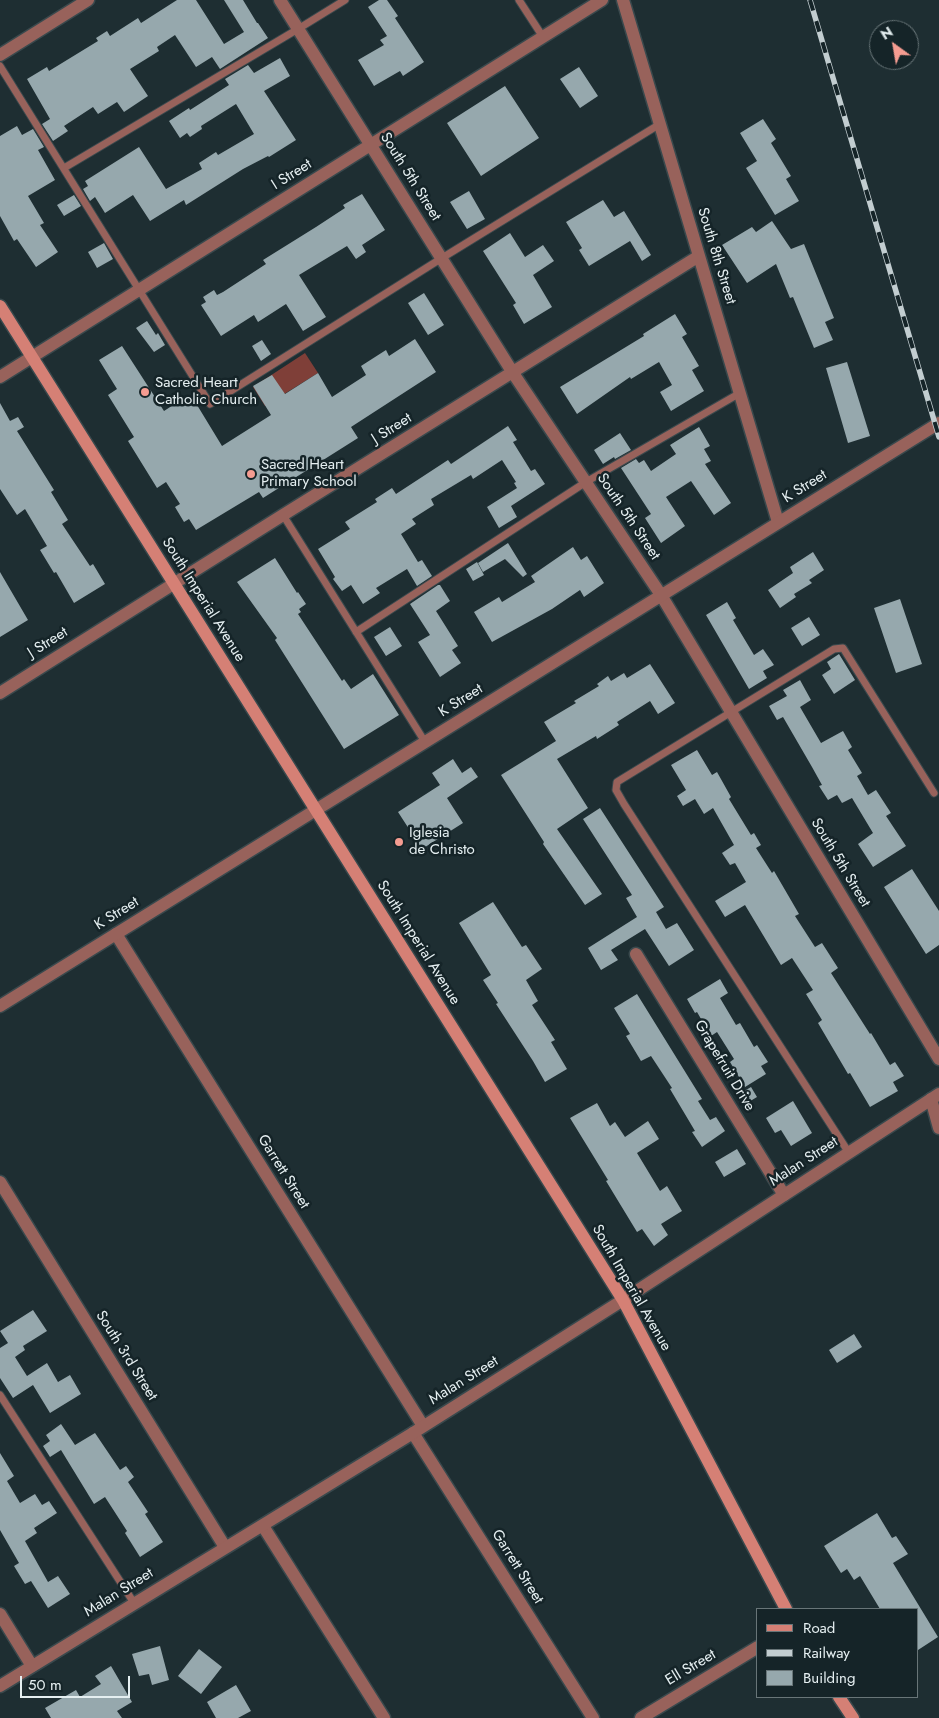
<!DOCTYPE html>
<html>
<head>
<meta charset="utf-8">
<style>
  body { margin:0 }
  #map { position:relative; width:939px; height:1718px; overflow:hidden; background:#1e2e32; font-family:Jost,sans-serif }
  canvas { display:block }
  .legend { position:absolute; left:756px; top:1608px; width:162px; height:90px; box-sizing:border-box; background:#152428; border:1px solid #687578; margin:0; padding:6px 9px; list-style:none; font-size:15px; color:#e5eff1 }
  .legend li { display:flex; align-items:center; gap:10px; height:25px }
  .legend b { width:25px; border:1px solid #687578 }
  .north { position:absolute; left:869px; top:20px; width:50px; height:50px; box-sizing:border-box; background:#152428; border:1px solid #687578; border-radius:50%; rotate:328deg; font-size:14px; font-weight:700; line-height:20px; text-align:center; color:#e5eff1 }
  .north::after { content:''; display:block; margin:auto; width:18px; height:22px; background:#f59c91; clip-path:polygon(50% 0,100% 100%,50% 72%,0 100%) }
  .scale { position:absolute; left:20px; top:1676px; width:110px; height:22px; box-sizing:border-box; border:2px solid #e5eff1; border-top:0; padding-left:6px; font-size:15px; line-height:18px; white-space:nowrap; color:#e5eff1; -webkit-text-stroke:4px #152428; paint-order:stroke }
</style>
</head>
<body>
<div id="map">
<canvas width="939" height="1718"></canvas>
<ul class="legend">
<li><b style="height:6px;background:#d58075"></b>Road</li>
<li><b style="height:6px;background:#c2cdd0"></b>Railway</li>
<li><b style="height:14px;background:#96a8ad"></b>Building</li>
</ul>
<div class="north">N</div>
<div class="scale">50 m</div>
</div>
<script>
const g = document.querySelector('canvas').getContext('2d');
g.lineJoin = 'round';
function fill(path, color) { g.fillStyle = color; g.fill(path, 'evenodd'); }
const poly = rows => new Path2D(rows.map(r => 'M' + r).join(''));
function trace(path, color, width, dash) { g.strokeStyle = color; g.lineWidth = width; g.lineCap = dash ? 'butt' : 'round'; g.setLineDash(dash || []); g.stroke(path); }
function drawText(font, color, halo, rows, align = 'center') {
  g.font = font + ' Jost,sans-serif'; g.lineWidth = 5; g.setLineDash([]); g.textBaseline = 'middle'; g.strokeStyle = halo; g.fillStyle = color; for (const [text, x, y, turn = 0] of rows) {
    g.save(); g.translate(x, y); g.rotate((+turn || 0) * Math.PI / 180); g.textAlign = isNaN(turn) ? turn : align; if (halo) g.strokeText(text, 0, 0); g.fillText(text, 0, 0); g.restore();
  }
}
fill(poly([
  [305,353,318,373,265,406,253,387]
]), '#7f3f38');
fill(poly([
  [177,0,196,0,224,44,244,32,224,0,243,0,257,23,258,23,268,38,220,69,212,57,196,67,175,35,157,47,159,51,130,69,148,96,124,112,117,102,98,114,93,107,64,126,68,131,53,141,42,124,50,119,27,79,47,67,49,71,98,41,96,38,107,31,110,36,138,18,141,23],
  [379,0,387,0,398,16,395,18,424,62,403,76,400,71,374,86,358,60,384,45,380,40,387,36,368,7],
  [280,58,290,76,264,91,296,140,269,157,268,156,243,169,186,205,184,200,150,221,133,195,105,213,95,197,90,201,83,189,88,186,85,181,139,147,166,189,202,169,199,163,216,152,218,155,254,134,236,104,201,126,202,129,190,137,187,133,180,138,169,121,189,108,190,110,229,85,225,79,248,65,254,73],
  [579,67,598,96,580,108,560,79],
  [505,86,539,138,481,176,447,123],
  [763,119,776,139,771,143,791,176,786,179,799,201,775,215,746,168,757,161,740,133],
  [17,126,22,135,33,129,44,147,38,150,55,180,28,196,44,223,40,225,58,252,36,267,17,239,14,241,0,216,0,136],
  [469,191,485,219,467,229,450,202],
  [362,194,385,230,362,245,366,252,356,259,347,246,299,275,326,317,303,331,286,304,258,322,254,315,221,336,201,305,206,302,203,297,214,290,217,295,223,292,266,264,263,260,316,227,345,208,343,205],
  [74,195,81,206,64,216,57,205],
  [603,200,614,217,624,211,651,255,642,261,630,241,589,266,579,250,582,248,566,222],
  [772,221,791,249,804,244,834,318,825,322,833,340,814,348,793,297,790,298,776,264,747,283,722,245,752,227,756,232],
  [510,233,525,257,543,245,554,261,533,275,552,307,524,324,513,305,516,303,483,251],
  [104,243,113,259,97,268,88,252],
  [424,293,444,325,428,335,408,303],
  [675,314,687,334,682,337,699,366,692,370,704,391,671,411,660,392,672,385,659,362,631,379,630,377,577,414,560,387,644,336,643,334],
  [147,321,156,335,158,333,165,345,154,352,136,328],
  [415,339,436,372,351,427,358,438,263,498,259,492,196,530,189,519,184,522,175,507,180,504,166,482,157,488,128,441,134,437,108,395,117,389,99,360,122,346,164,411,187,396,190,402,194,400,222,446,271,415,253,386,272,375,285,394,318,373,332,397,366,375,361,366,386,350,389,356],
  [262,340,271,354,261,361,252,346],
  [847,362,870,436,848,443,826,368],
  [0,403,10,421,18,417,24,427,17,431,54,490,51,492,68,520,62,524,90,566,93,564,105,584,74,603,56,572,54,573,40,550,47,546,25,509,17,515,0,489],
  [508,426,517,440,513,442,531,471,535,469,545,484,511,506,517,517,499,528,487,507,517,488,514,483,516,482,502,460,473,479,471,475,431,499,434,505,412,519,416,524,401,534,418,562,422,560,432,576,417,586,407,569,376,588,380,593,363,604,351,585,342,591,333,579,335,577,318,549,350,529,345,522,377,502,375,499,392,488,396,494,448,460,451,464],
  [699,427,710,446,704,449,711,461,705,464,731,503,714,515,691,481,666,497,685,526,661,543,645,518,651,514,621,468,636,459,639,463,644,460,651,471,676,454,670,445],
  [620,433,631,450,615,459,614,457,603,464,594,450],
  [508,543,527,574,523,577,505,559,483,572,478,563],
  [573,547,581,560,587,556,604,583,584,597,580,590,552,609,492,642,474,612,499,597,502,602,535,582,531,576],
  [813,552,824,570,809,580,812,583,794,594,796,597,780,608,768,590,793,573,790,567],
  [275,558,297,593,298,592,306,604,299,609,301,612,298,614,342,681,344,679,351,689,373,674,399,715,344,749,275,640,277,638,237,582],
  [477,562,484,575,473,581,466,569],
  [0,572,28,620,0,637],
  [438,585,440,585,450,601,436,611,458,646,452,650,461,663,440,677,418,642,430,635,410,604],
  [900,599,922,664,896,673,874,608],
  [727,602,736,618,733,620,754,655,763,649,774,665,763,671,767,678,749,689,706,615],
  [809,617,820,635,802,646,791,628],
  [390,627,402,646,386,656,374,637],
  [839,654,855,680,834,694,822,675,831,669,827,662],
  [650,664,675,703,658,714,650,701,617,722,619,725,597,739,596,736,557,759,588,808,557,829,602,894,585,905,543,844,544,842,501,775,556,741,544,722,576,703,574,701,599,686,597,684,608,676,611,681,624,673,627,678],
  [800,680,811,700,800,707,821,743,843,731,852,747,848,750,862,773,857,776,868,795,876,790,891,813,886,816,906,846,873,867,858,844,873,833,852,798,842,803,837,795,828,800,819,786,822,785,812,767,783,717,777,720,769,706,787,696,783,690],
  [697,750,712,775,717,772,731,797,729,799,751,835,754,833,761,845,756,848,772,873,774,871,799,914,795,916,815,947,822,943,838,968,831,973,870,1034,871,1033,890,1065,895,1062,904,1076,893,1082,898,1091,870,1107,850,1073,848,1074,818,1023,822,1020,806,994,813,990,792,958,781,965,745,905,725,917,715,901,746,882,735,863,730,865,722,853,734,845,713,808,704,814,695,799,683,806,677,796,686,790,671,765],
  [453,759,462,773,471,767,478,777,447,798,463,823,422,849,398,812,440,785,432,773],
  [600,808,664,907,656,912,666,929,677,923,694,950,669,966,645,929,611,950,618,960,601,970,588,948,637,917,626,898,632,895,583,819],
  [912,869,939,911,939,945,926,954,884,887],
  [493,902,522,947,526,945,542,969,526,980,538,1001,532,1005,555,1040,551,1042,567,1069,545,1082,533,1061,496,1004,498,1003,483,980,491,975,459,923],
  [720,979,728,993,720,998,736,1025,740,1023,754,1047,757,1045,768,1062,761,1066,766,1074,745,1087,730,1062,734,1059,717,1032,711,1036,697,1012,695,1013,687,999],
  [637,994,702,1099,698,1101,710,1120,716,1117,725,1131,702,1147,692,1132,695,1131,670,1089,672,1088,651,1056,641,1061,626,1036,630,1034,614,1008],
  [751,1087,757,1097,747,1103,741,1093],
  [793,1101,812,1133,791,1146,781,1130,775,1133,766,1118],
  [597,1103,610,1126,615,1122,625,1137,648,1121,659,1139,637,1153,660,1191,667,1186,682,1211,661,1224,668,1235,654,1246,642,1229,637,1232,606,1181,608,1180,570,1118],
  [737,1149,746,1164,724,1177,715,1162],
  [33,1310,47,1331,23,1346,25,1350,15,1357,27,1376,47,1363,58,1382,70,1375,81,1394,50,1413,33,1385,13,1398,0,1378,0,1348,8,1343,0,1331],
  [854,1334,862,1347,837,1363,829,1350],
  [61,1424,75,1445,95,1433,120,1470,126,1466,134,1477,128,1482,148,1512,145,1514,163,1542,140,1557,125,1533,127,1531,105,1497,94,1504,61,1450,50,1457,43,1446,50,1441,46,1435],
  [0,1453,14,1476,7,1481,20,1503,35,1494,42,1505,49,1501,57,1513,34,1528,37,1533,25,1541,48,1582,58,1576,70,1594,48,1608,31,1581,25,1584,14,1566,19,1563,0,1530],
  [877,1513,892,1538,896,1536,908,1554,893,1563,938,1637,918,1650,918,1609,880,1609,860,1576,854,1580,847,1569,841,1573,824,1546],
  [160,1646,169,1680,152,1685,149,1674,139,1676,132,1654],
  [199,1649,222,1667,201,1694,178,1676],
  [111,1666,132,1702,117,1711,122,1718,51,1718,45,1708,76,1690,80,1697,101,1684,95,1676],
  [236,1685,251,1711,238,1718,216,1718,207,1702]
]), '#96a8ad');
const service = poly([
  [519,0,543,37],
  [0,66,210,404,442,258,660,124],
  [64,168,298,29,345,0],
  [283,515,425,742],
  [356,632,586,482,740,393],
  [849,1153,624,804,616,790,617,782,834,649,843,648,934,793],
  [0,1395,134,1603]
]);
const minor = poly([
  [280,0,513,373,661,595,939,1059],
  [623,0,778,522],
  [0,55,88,0],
  [0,377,602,0],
  [0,693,283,515,699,256],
  [116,934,423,1426],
  [636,954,784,1195],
  [931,1099,939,1128],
  [0,1182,225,1547],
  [413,1433,593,1718],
  [263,1526,384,1718],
  [0,1614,32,1666],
  [641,1718,758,1647]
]);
const tertiary = poly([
  [0,1006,939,423],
  [0,1686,413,1433,623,1300,939,1094]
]);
const secondary = poly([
  [0,306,623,1300,786,1609],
  [839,1697,853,1718]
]);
trace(service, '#3a494d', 9);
trace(minor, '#3a494d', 15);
trace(tertiary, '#3a494d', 15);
trace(secondary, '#3a494d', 15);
trace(service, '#98625b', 7);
trace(minor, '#98625b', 12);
trace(tertiary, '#98625b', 12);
trace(secondary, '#d58075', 12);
const rail = poly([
  [810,0,939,437]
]);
trace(rail, '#c2cdd0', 5.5);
trace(rail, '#152428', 4, [11]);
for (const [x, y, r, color] of [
  [145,392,5,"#f59c91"],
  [251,474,5,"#f59c91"],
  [399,842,5,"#f59c91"]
]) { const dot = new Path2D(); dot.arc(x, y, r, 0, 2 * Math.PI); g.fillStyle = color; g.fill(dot); trace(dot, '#152428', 2); }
drawText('15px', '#e5eff1', '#152428', [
  ["I Street",292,175,-32],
  ["South 5th Street",410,177,58],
  ["South 8th Street",716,256,73],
  ["J Street",392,429,-32],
  ["K Street",805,487,-32],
  ["South 5th Street",628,517,56],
  ["South Imperial Avenue",203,600,58],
  ["J Street",48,643,-32],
  ["K Street",461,701,-32],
  ["South 5th Street",840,863,59],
  ["K Street",117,914,-32],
  ["South Imperial Avenue",418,943,58],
  ["Grapefruit Drive",724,1066,59],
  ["Malan Street",804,1162,-33],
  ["Garrett Street",283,1172,58],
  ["South Imperial Avenue",631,1288,60],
  ["South 3rd Street",126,1356,58],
  ["Malan Street",464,1381,-32],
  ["Garrett Street",517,1567,58],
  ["Malan Street",119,1593,-32],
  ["Ell Street",691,1668,-31]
]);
drawText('15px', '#e5eff1', '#152428', [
  ["Sacred Heart",155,383],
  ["Catholic Church",155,400],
  ["Sacred Heart",261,465],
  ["Primary School",261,482],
  ["Iglesia",409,833],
  ["de Christo",409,850]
], 'left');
</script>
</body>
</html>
